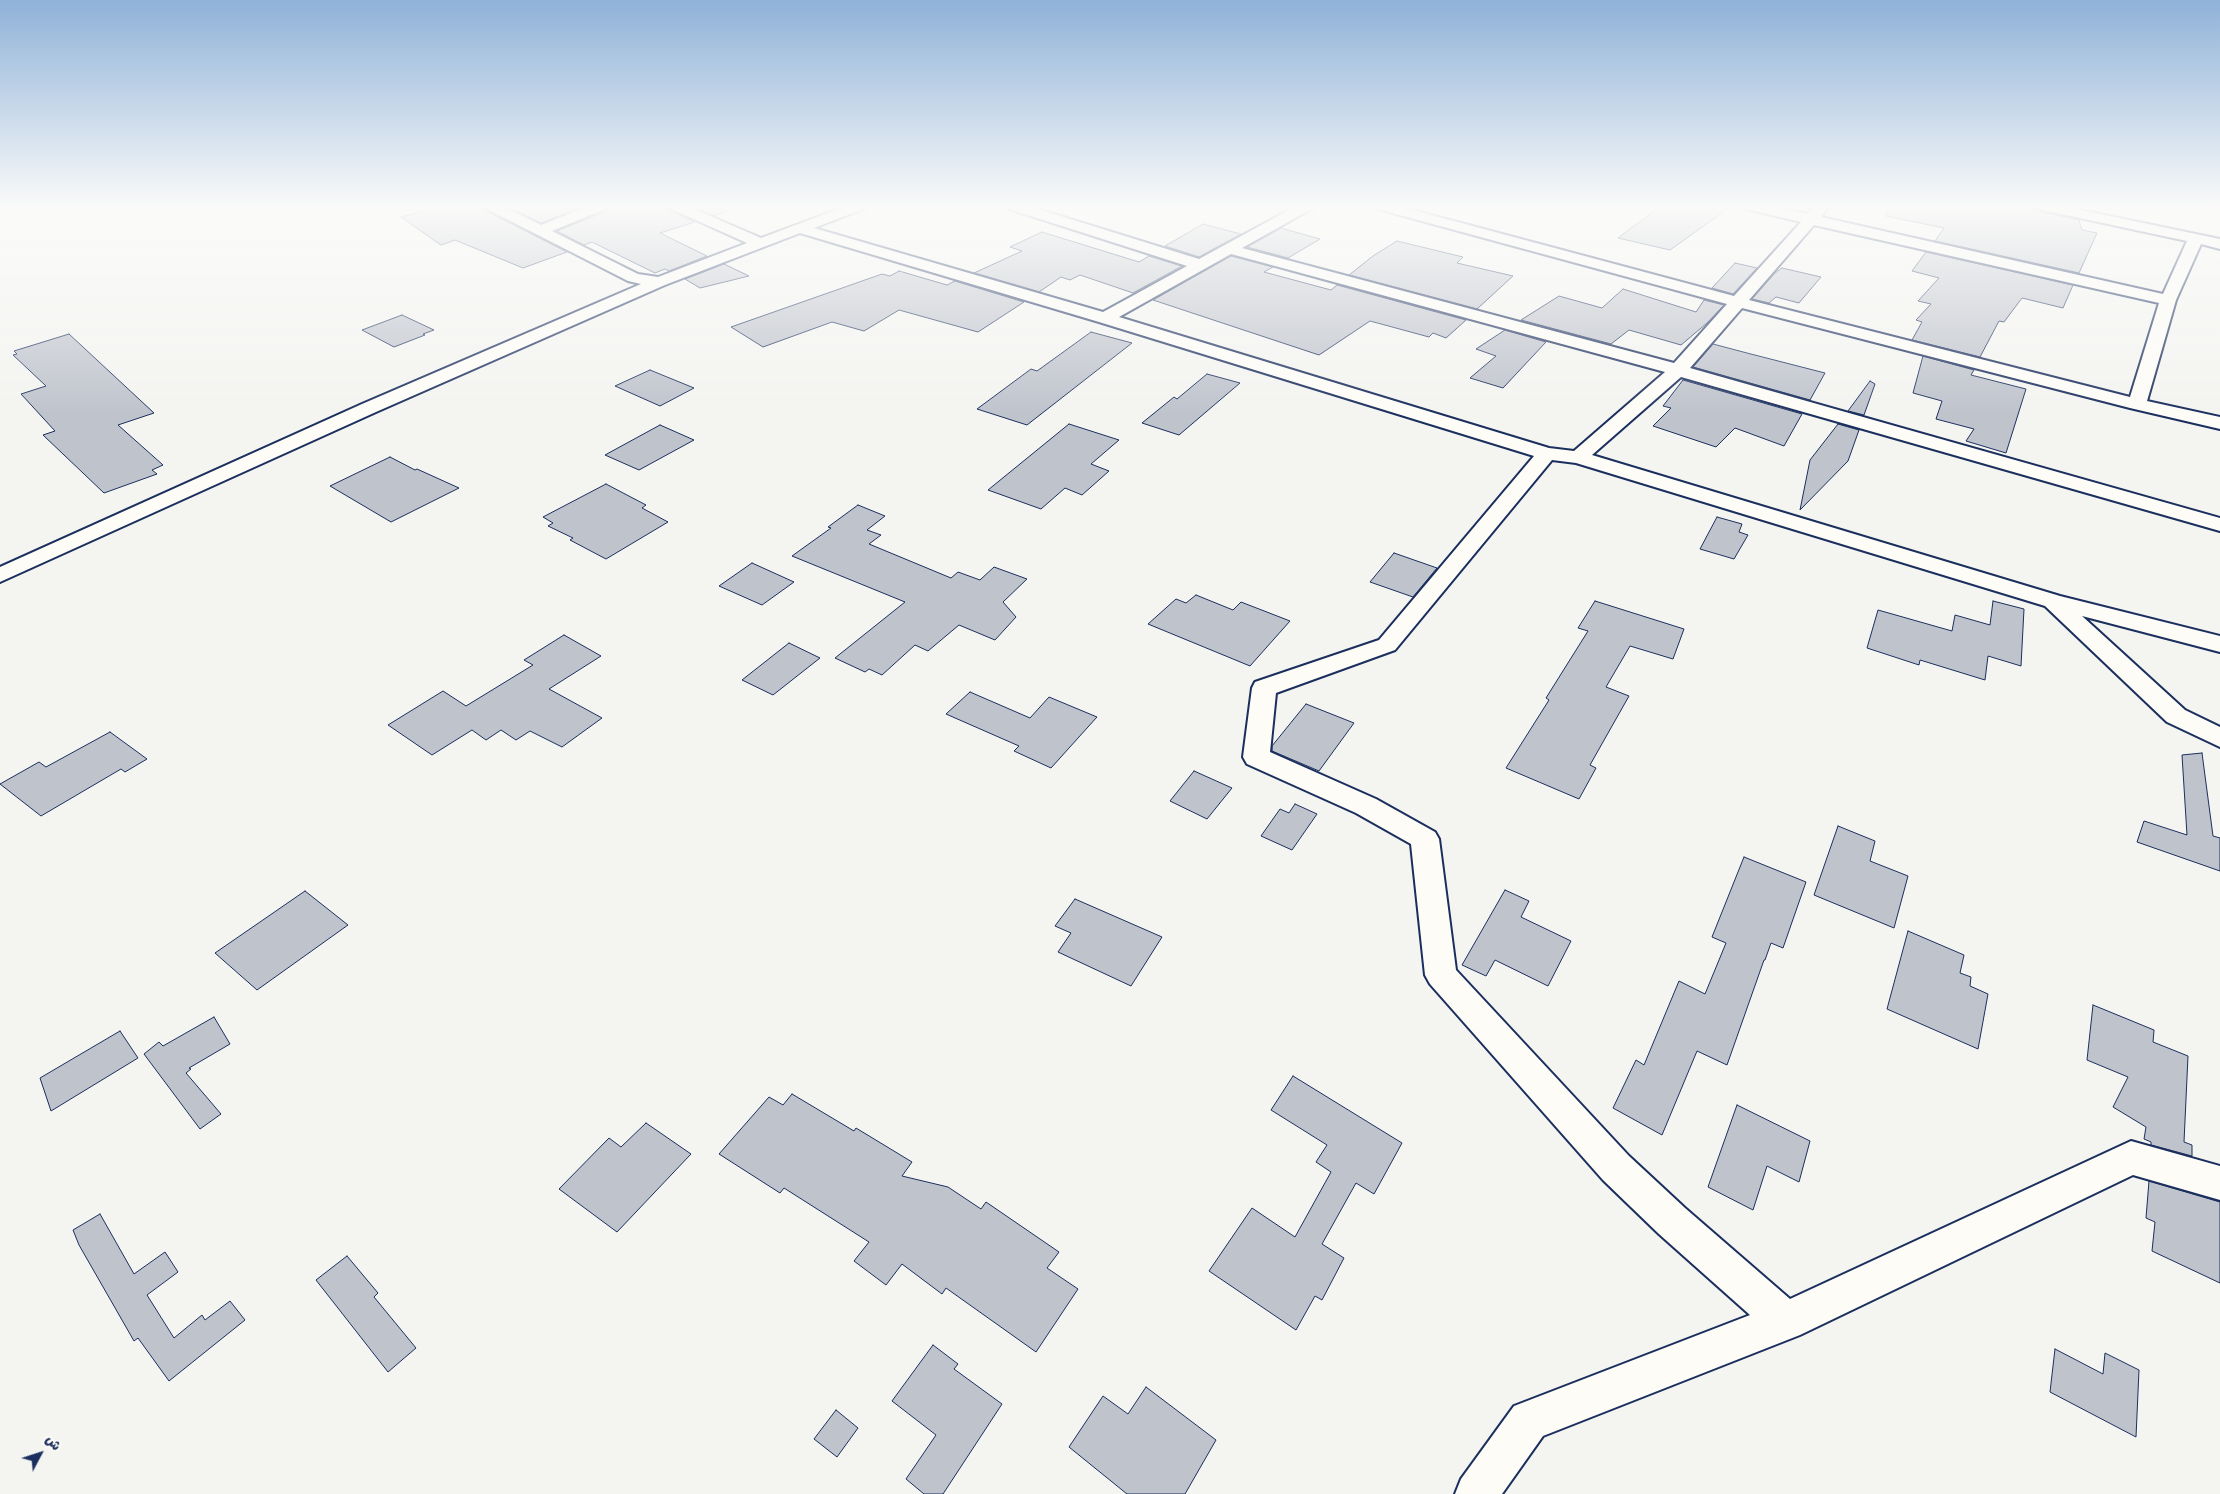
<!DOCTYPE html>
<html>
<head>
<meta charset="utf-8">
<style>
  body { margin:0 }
  #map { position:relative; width:2220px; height:1494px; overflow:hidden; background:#f4f4f1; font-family:"Gochi Hand","Playpen Sans Arabic",sans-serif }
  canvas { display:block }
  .north { position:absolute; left:15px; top:1429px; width:50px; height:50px; -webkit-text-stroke:4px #fdfcf7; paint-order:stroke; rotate:50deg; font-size:14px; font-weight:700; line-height:20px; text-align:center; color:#1b2f5e }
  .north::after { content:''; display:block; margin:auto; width:18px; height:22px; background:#1b2f5e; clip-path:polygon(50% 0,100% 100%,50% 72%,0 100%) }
</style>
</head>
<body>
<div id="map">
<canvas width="2220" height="1494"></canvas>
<div class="north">ش</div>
</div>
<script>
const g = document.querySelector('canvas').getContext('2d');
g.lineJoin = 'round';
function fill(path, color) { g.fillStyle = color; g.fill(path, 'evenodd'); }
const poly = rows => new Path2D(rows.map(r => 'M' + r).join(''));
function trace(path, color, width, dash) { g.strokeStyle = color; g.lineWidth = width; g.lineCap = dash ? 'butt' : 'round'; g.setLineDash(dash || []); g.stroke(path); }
const building = poly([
  [443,205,481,205,484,210,567,252,523,268,455,240,441,245,401,217,443,205],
  [504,205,587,205,541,223,504,205],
  [612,205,665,205,668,210,695,222,660,233,707,256,669,271,665,269,655,273,592,242,584,245,557,231,609,210,612,205],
  [689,205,732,205,732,209,714,216,689,205],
  [1662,205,1733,205,1670,250,1618,238,1662,205],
  [1887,205,2029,205,2038,211,2079,220,2082,230,2097,233,2079,273,1935,241,1944,228,1886,216,1887,205],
  [1203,224,1241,234,1199,257,1165,246,1203,224],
  [1281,228,1320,239,1288,258,1247,247,1281,228],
  [1042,232,1139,262,1149,256,1182,266,1133,293,1080,275,1070,280,1061,277,1039,292,974,273,1022,251,1010,247,1042,232],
  [1397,241,1463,257,1457,263,1513,276,1477,309,1349,275,1373,256,1397,241],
  [1926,252,2073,285,2063,308,2022,298,2004,322,1999,321,1980,357,1912,340,1922,322,1916,320,1931,304,1918,301,1939,278,1912,271,1926,252],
  [1231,256,1273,267,1264,272,1331,290,1337,285,1466,320,1446,338,1433,333,1429,337,1370,321,1319,355,1153,300,1231,256],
  [1735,263,1757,268,1733,294,1712,288,1735,263],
  [724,264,749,276,700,288,685,279,724,264],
  [1782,268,1821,277,1799,303,1776,297,1769,303,1752,299,1775,273,1782,268],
  [899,271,947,285,955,281,1024,302,978,332,899,310,864,331,832,322,763,347,731,327,882,274,890,276,899,271],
  [1623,289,1696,312,1704,300,1724,305,1707,323,1681,345,1629,330,1611,344,1521,320,1559,296,1602,308,1623,289],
  [402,315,434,330,423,334,425,335,394,347,362,330,402,315],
  [1505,330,1546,342,1503,388,1470,378,1496,356,1476,349,1505,330],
  [1091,332,1132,343,1027,425,977,409,1031,369,1037,371,1091,332],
  [69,334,154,413,118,425,163,465,152,470,157,474,104,493,43,435,55,431,21,394,46,386,13,355,17,354,14,351,69,334],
  [1713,344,1747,353,1825,373,1810,400,1693,367,1713,344],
  [1923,356,1974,370,1971,375,2026,389,2006,453,1966,441,1974,429,1936,419,1942,401,1913,393,1923,356],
  [650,370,694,388,660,406,615,386,650,370],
  [1207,374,1240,383,1179,435,1142,423,1174,397,1177,399,1207,374],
  [1683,380,1802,414,1784,446,1735,428,1716,447,1653,426,1671,408,1663,406,1683,380],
  [1870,381,1875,384,1864,415,1848,411,1870,381],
  [1069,424,1119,440,1091,464,1109,471,1082,495,1065,488,1041,509,988,490,1069,424],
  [1838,424,1859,430,1848,461,1800,510,1810,460,1838,424],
  [660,425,694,440,639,470,605,455,660,425],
  [390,457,415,470,417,469,459,488,391,522,330,486,390,457],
  [606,484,646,505,642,508,668,522,606,559,570,540,573,538,548,526,553,523,543,517,606,484],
  [858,505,885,516,867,530,881,535,869,544,951,578,958,572,980,580,994,567,1027,579,1003,602,1016,617,995,640,959,625,928,651,915,645,882,675,869,669,865,672,835,658,905,602,792,556,831,528,828,527,858,505],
  [1717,517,1742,524,1739,532,1748,535,1734,559,1700,549,1717,517],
  [1394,553,1437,568,1413,597,1370,582,1394,553],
  [752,563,794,582,762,605,719,586,752,563],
  [1196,595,1233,610,1241,602,1290,621,1250,666,1148,624,1176,599,1186,603,1196,595],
  [1595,601,1684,629,1673,659,1630,646,1606,687,1629,696,1590,765,1596,768,1579,799,1506,768,1549,700,1546,698,1588,631,1578,628,1595,601],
  [1993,601,2024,609,2021,666,1988,656,1985,680,1920,660,1919,665,1867,648,1878,610,1952,631,1955,615,1990,625,1993,601],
  [564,635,601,656,549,689,602,718,562,747,530,731,516,740,501,730,486,740,472,730,432,755,388,725,443,691,466,706,533,665,524,660,564,635],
  [789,643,820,658,773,695,742,680,789,643],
  [970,692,1030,718,1049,697,1097,717,1051,768,1014,751,1019,746,946,714,970,692],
  [1306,704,1354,723,1319,771,1272,751,1272,746,1306,704],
  [110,732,147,759,125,772,121,769,41,816,0,784,39,762,46,767,110,732],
  [2202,753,2213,836,2220,838,2220,871,2137,842,2144,821,2187,835,2182,755,2202,753],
  [1194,771,1232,788,1207,819,1170,801,1194,771],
  [1295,804,1317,814,1292,850,1261,836,1280,809,1289,813,1295,804],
  [1838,826,1875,841,1870,861,1908,876,1894,928,1814,895,1838,826],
  [1744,857,1806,882,1783,948,1771,943,1765,960,1764,960,1727,1065,1697,1051,1662,1135,1613,1108,1636,1060,1644,1065,1679,981,1705,994,1726,943,1712,937,1744,857],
  [1505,890,1529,901,1521,917,1571,941,1548,986,1495,960,1486,976,1462,965,1505,890],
  [305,891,348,925,257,990,215,953,305,891],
  [1075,899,1162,937,1131,986,1058,952,1071,933,1055,926,1075,899],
  [1908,931,1964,955,1960,973,1971,977,1970,986,1988,994,1978,1049,1887,1009,1908,931],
  [2093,1005,2154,1030,2153,1042,2188,1056,2184,1142,2192,1145,2192,1156,2151,1145,2151,1142,2144,1139,2146,1127,2113,1107,2128,1077,2087,1060,2093,1005],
  [214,1017,230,1044,189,1068,191,1069,186,1073,221,1114,200,1129,144,1054,159,1042,163,1046,214,1017],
  [120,1031,138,1058,51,1111,40,1078,120,1031],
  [1293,1076,1402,1143,1374,1194,1356,1183,1322,1244,1344,1258,1322,1300,1315,1296,1296,1330,1209,1271,1252,1208,1295,1237,1331,1172,1316,1162,1327,1145,1271,1110,1293,1076],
  [792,1094,854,1131,856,1128,912,1162,902,1176,948,1187,981,1209,986,1202,1059,1252,1047,1268,1078,1289,1036,1352,946,1288,942,1294,902,1264,886,1285,854,1261,869,1242,784,1188,780,1193,719,1154,769,1097,783,1105,792,1094],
  [1737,1105,1810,1141,1799,1182,1767,1166,1753,1210,1708,1187,1737,1105],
  [646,1123,691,1154,617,1232,559,1189,609,1138,621,1147,646,1123],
  [2149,1181,2220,1202,2220,1283,2152,1251,2155,1222,2146,1218,2149,1181],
  [100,1214,134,1274,165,1252,178,1272,147,1295,174,1338,202,1315,205,1320,230,1301,245,1320,169,1381,138,1338,134,1341,79,1245,73,1230,100,1214],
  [347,1256,378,1293,374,1297,416,1348,388,1372,316,1280,347,1256],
  [933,1345,958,1364,954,1369,1002,1404,943,1494,924,1494,906,1479,936,1435,892,1401,933,1345],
  [2055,1349,2103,1374,2105,1353,2139,1370,2136,1437,2050,1392,2055,1349],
  [1146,1387,1216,1440,1185,1494,1127,1494,1069,1447,1103,1396,1128,1414,1146,1387],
  [836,1410,858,1428,837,1457,814,1439,836,1410]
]);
fill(building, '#bfc3cc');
trace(building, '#1b2f5e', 1);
const street = poly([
  [483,205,500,205,541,225,591,205,610,205,608,208,552,231,638,274,658,277,747,243,669,208,667,205,685,205,761,238,849,205,868,205,866,208,814,228,1103,312,1187,266,1006,208,1004,205,1025,205,1199,259,1298,205,1315,205,1313,208,1242,248,1674,363,1727,304,1374,208,1372,205,1394,205,1734,296,1801,222,1742,208,1740,205,1765,205,1807,214,1815,206,1820,205,1827,209,1821,217,2163,294,2187,241,2038,209,2031,205,2057,205,2220,239,2220,249,2201,244,2176,300,2147,401,2220,417,2220,429,2130,408,1742,308,1690,368,2220,518,2220,531,1681,377,1592,455,2060,596,2220,636,2220,652,2082,616,2185,710,2220,727,2220,747,2167,722,2045,606,1576,463,1552,460,1395,650,1276,693,1270,752,1376,799,1435,832,1439,839,1456,970,1629,1156,1685,1208,1790,1299,2131,1141,2220,1166,2220,1200,2133,1175,1800,1335,1543,1436,1502,1494,1455,1494,1461,1479,1514,1406,1750,1315,1659,1234,1603,1180,1430,984,1425,975,1411,844,1356,813,1247,764,1243,757,1252,688,1255,682,1379,640,1534,456,1099,322,800,233,665,285,376,412,0,582,0,567,362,404,641,284,628,281,485,208,483,205],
  [1814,225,2159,303,2130,397,1749,300,1814,225],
  [1231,254,1665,372,1574,451,1549,448,1119,317,1231,254]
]);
trace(street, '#1b2f5e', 4);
fill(street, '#fdfcf7');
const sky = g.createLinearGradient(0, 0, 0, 414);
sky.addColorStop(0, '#8fb2d8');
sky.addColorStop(0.5, '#fafaf9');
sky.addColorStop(1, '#fafaf900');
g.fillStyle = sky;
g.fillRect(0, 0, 2220, 414);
</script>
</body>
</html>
